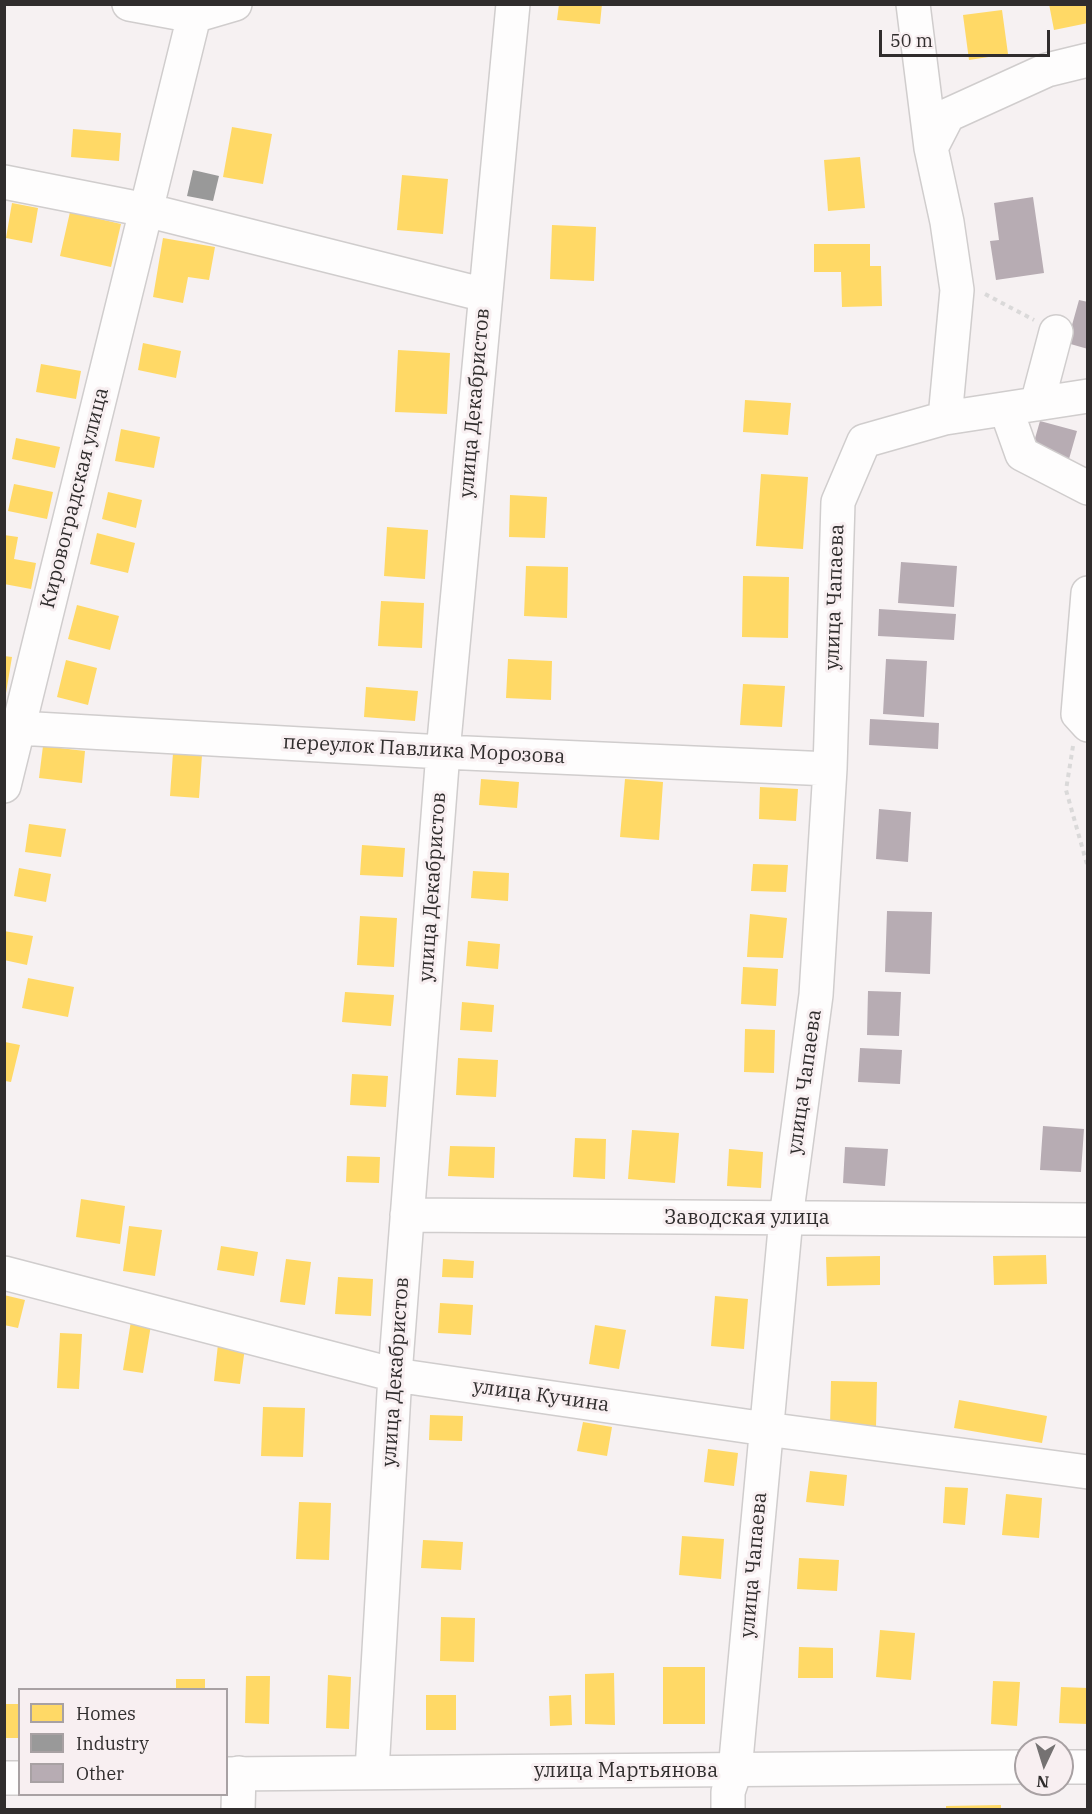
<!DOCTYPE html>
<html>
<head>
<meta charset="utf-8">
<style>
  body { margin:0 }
  #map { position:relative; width:1092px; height:1814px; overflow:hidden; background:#f6f1f2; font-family:"IBM Plex Serif",serif }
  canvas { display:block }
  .frame { position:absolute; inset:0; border:6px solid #302d2d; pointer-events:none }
  .legend { position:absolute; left:18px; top:1688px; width:210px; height:108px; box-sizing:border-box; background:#f8eff1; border:2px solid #a8a1a3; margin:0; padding:8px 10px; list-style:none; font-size:18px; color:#302d2d }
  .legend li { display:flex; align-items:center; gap:12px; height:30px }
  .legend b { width:30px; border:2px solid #a8a1a3 }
  .north { position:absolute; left:1014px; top:1736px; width:60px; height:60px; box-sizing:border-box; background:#f8eff1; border:2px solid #a8a1a3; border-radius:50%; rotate:184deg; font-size:16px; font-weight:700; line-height:24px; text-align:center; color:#302d2d }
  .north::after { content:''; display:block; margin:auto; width:21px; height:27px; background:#757272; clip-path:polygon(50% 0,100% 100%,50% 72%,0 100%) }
  .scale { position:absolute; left:879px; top:30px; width:171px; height:27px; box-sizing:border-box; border:3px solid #302d2d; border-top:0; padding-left:8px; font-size:18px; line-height:21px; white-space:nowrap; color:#302d2d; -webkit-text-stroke:4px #f8eff1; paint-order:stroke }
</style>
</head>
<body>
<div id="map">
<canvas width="1092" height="1814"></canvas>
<div class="frame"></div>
<ul class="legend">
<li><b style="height:16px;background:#ffd966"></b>Homes</li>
<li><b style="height:16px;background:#999"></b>Industry</li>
<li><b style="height:16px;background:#b7acb3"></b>Other</li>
</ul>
<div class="north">N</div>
<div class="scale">50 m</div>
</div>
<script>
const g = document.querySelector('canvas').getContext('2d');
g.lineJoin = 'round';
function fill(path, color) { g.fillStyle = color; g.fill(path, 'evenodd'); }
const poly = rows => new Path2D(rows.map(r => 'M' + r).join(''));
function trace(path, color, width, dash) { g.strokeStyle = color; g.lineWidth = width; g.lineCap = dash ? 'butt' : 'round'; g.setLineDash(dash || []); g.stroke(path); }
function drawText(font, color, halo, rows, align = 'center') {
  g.font = font + ' "IBM Plex Serif",serif'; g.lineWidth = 6; g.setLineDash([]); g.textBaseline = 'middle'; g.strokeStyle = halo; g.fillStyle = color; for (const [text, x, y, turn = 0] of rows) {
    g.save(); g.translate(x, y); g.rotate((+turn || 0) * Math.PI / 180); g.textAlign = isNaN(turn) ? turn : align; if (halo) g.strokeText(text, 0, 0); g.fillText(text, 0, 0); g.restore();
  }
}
fill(poly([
  [559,4,602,4,600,24,557,20],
  [1049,4,1088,4,1088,23,1054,30],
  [1002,10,1008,54,969,60,963,15],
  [232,127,272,134,263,184,223,177],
  [73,129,121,133,119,161,71,157],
  [860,157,865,208,828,211,824,160],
  [402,175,448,179,443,234,397,230],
  [12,203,38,208,32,243,6,238],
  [70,212,121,224,111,267,60,256],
  [552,225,596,227,594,281,550,279],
  [163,238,215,247,209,280,188,277,183,303,153,297],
  [814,244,870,244,870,266,881,266,882,306,842,307,841,272,814,272],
  [143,343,181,351,176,378,138,370],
  [398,350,450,353,447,414,395,412],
  [41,364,81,371,76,399,36,392],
  [745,400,791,403,788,435,743,432],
  [121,429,160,437,154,468,115,461],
  [16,438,60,447,55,468,12,459],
  [761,474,808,477,803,549,756,546],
  [14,484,53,492,47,519,8,511],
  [108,492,142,500,136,528,102,519],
  [510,495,547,497,545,538,509,537],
  [387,527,428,530,425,579,384,576],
  [97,533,135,543,128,573,90,564],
  [4,535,18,537,14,559,36,563,31,589,4,584],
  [526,566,568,567,567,618,524,616],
  [743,576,789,577,788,638,742,637],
  [381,601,424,603,422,648,378,646],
  [77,605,119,616,110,650,68,639],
  [4,656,12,657,6,693,4,693],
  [508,659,552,661,551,700,506,698],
  [66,660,97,668,88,705,57,697],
  [743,684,785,686,782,727,740,725],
  [366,687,418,691,415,721,364,717],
  [43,746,85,751,82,783,39,778],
  [173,753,202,755,199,798,170,796],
  [481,779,519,782,517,808,479,805],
  [625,779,663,782,659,840,620,837],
  [760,787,798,789,796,821,759,819],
  [29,824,66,829,61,857,25,852],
  [362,845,405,848,403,877,360,875],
  [753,864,788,865,786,892,751,891],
  [19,868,51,874,46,902,14,896],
  [473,871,509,873,508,901,471,898],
  [750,914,787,918,783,958,747,957],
  [360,916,397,918,394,967,357,965],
  [4,931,33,936,27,965,4,960],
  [468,941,500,944,498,969,466,966],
  [743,967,778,969,776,1006,741,1004],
  [28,978,74,987,68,1017,22,1008],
  [345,992,394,995,391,1026,342,1022],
  [462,1002,494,1005,492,1032,460,1030],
  [745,1029,775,1030,774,1073,744,1072],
  [5,1042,20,1045,11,1082,5,1081],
  [458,1058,498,1060,496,1097,456,1095],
  [352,1074,388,1076,386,1107,350,1105],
  [632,1130,679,1133,675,1183,628,1179],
  [575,1138,606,1139,605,1179,573,1177],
  [450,1146,495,1147,494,1178,448,1176],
  [729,1149,763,1152,761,1188,727,1186],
  [347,1156,380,1157,379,1183,346,1182],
  [81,1199,125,1206,120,1244,76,1237],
  [129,1226,162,1230,155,1276,123,1271],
  [221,1246,258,1252,254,1276,217,1270],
  [1046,1255,1047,1284,994,1285,993,1256],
  [880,1256,880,1285,827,1286,826,1257],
  [286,1259,311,1262,305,1305,280,1302],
  [443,1259,474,1261,473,1278,442,1277],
  [338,1277,373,1279,371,1316,335,1314],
  [4,1295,25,1300,18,1328,4,1325],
  [715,1296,748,1299,744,1349,711,1346],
  [440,1303,473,1305,471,1335,438,1333],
  [131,1321,151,1325,143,1373,123,1370],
  [595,1325,626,1330,619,1369,589,1364],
  [60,1333,82,1334,79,1389,57,1388],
  [218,1344,245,1348,240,1384,214,1381],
  [831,1381,877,1382,876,1427,830,1426],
  [959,1400,1047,1416,1042,1443,954,1428],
  [263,1407,305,1408,303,1457,261,1456],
  [430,1415,463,1416,462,1441,429,1440],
  [583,1422,612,1427,607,1456,577,1451],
  [708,1449,738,1453,734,1486,704,1482],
  [810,1471,847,1475,844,1506,806,1502],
  [945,1487,968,1488,965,1525,943,1523],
  [1006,1494,1042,1498,1039,1538,1002,1535],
  [299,1502,331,1503,329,1560,296,1559],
  [682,1536,724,1539,721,1579,679,1575],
  [423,1540,463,1542,461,1570,421,1568],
  [799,1558,839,1560,837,1591,797,1589],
  [441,1617,475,1618,474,1662,440,1661],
  [880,1630,915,1633,911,1680,876,1677],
  [799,1647,833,1648,833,1678,798,1678],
  [663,1667,705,1667,705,1724,663,1724],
  [614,1673,615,1725,585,1724,585,1674],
  [328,1675,351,1677,349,1729,326,1728],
  [246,1676,270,1676,269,1724,245,1723],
  [176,1679,205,1679,205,1690,176,1690],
  [993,1681,1020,1682,1017,1726,991,1724],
  [1061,1687,1088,1688,1088,1724,1059,1723],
  [426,1695,456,1695,456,1730,426,1730],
  [571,1695,572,1725,550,1726,549,1696],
  [4,1704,20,1704,20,1738,4,1738],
  [1001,1805,1001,1810,946,1810,946,1806]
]), '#ffd966');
fill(poly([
  [193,170,219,176,213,201,187,196]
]), '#999');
fill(poly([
  [1033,197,1044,273,996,280,990,241,999,240,994,203],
  [1079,300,1088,302,1088,349,1067,343],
  [1040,421,1077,431,1069,459,1032,449],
  [901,562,957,566,954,607,898,603],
  [879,609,956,614,954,640,878,636],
  [886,659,927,661,924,717,883,714],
  [870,719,939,723,938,749,869,745],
  [879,809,911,812,908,862,876,859],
  [887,911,932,912,930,974,885,972],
  [868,991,901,992,899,1036,867,1035],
  [860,1048,902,1050,900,1084,858,1082],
  [1043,1126,1084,1129,1081,1172,1040,1170],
  [845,1147,888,1149,885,1186,843,1183]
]), '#b7acb3');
const minor = poly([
  [129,4,194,16,235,4],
  [913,4,931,148],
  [4,182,146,210,485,295],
  [1037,404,1056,332],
  [1006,409,1022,454,1088,488],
  [945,418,957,290,947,222,931,148,948,115,1047,70,1088,60],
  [1088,593,1078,714,1088,725],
  [18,728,443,752,830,769],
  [4,786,194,16,191,4],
  [407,1215,1088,1220],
  [4,1273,395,1375,766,1429,1088,1472],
  [372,1771,395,1375,443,752,513,4],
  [238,1810,239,1773],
  [728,1810,728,1792,735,1771,786,1218,816,995,830,769,838,502,864,441,945,418,1088,396]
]);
const major = poly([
  [1062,1767,1088,1767],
  [226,1774,1026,1767],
  [4,1778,20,1778]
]);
trace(minor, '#d0cdcd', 36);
trace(major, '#d0cdcd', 36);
trace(poly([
  [985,294,1034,320],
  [1073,746,1066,790,1088,868]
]), '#dad9d9', 4, [4.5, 4.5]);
trace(minor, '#fefdfd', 33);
trace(major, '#fefdfd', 33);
drawText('20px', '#302d2d', '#f8eff1', [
  ["улица Декабристов",475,403,-85],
  ["Кировоградская улица",75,498,-76],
  ["улица Чапаева",835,597,-88],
  ["переулок Павлика Морозова",424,750,3],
  ["улица Декабристов",433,887,-86],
  ["улица Чапаева",805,1082,-82],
  ["Заводская улица",747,1218],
  ["улица Декабристов",396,1372,-86],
  ["улица Кучина",541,1396,8],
  ["улица Чапаева",754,1565,-85],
  ["улица Мартьянова",626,1771]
]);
</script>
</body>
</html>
